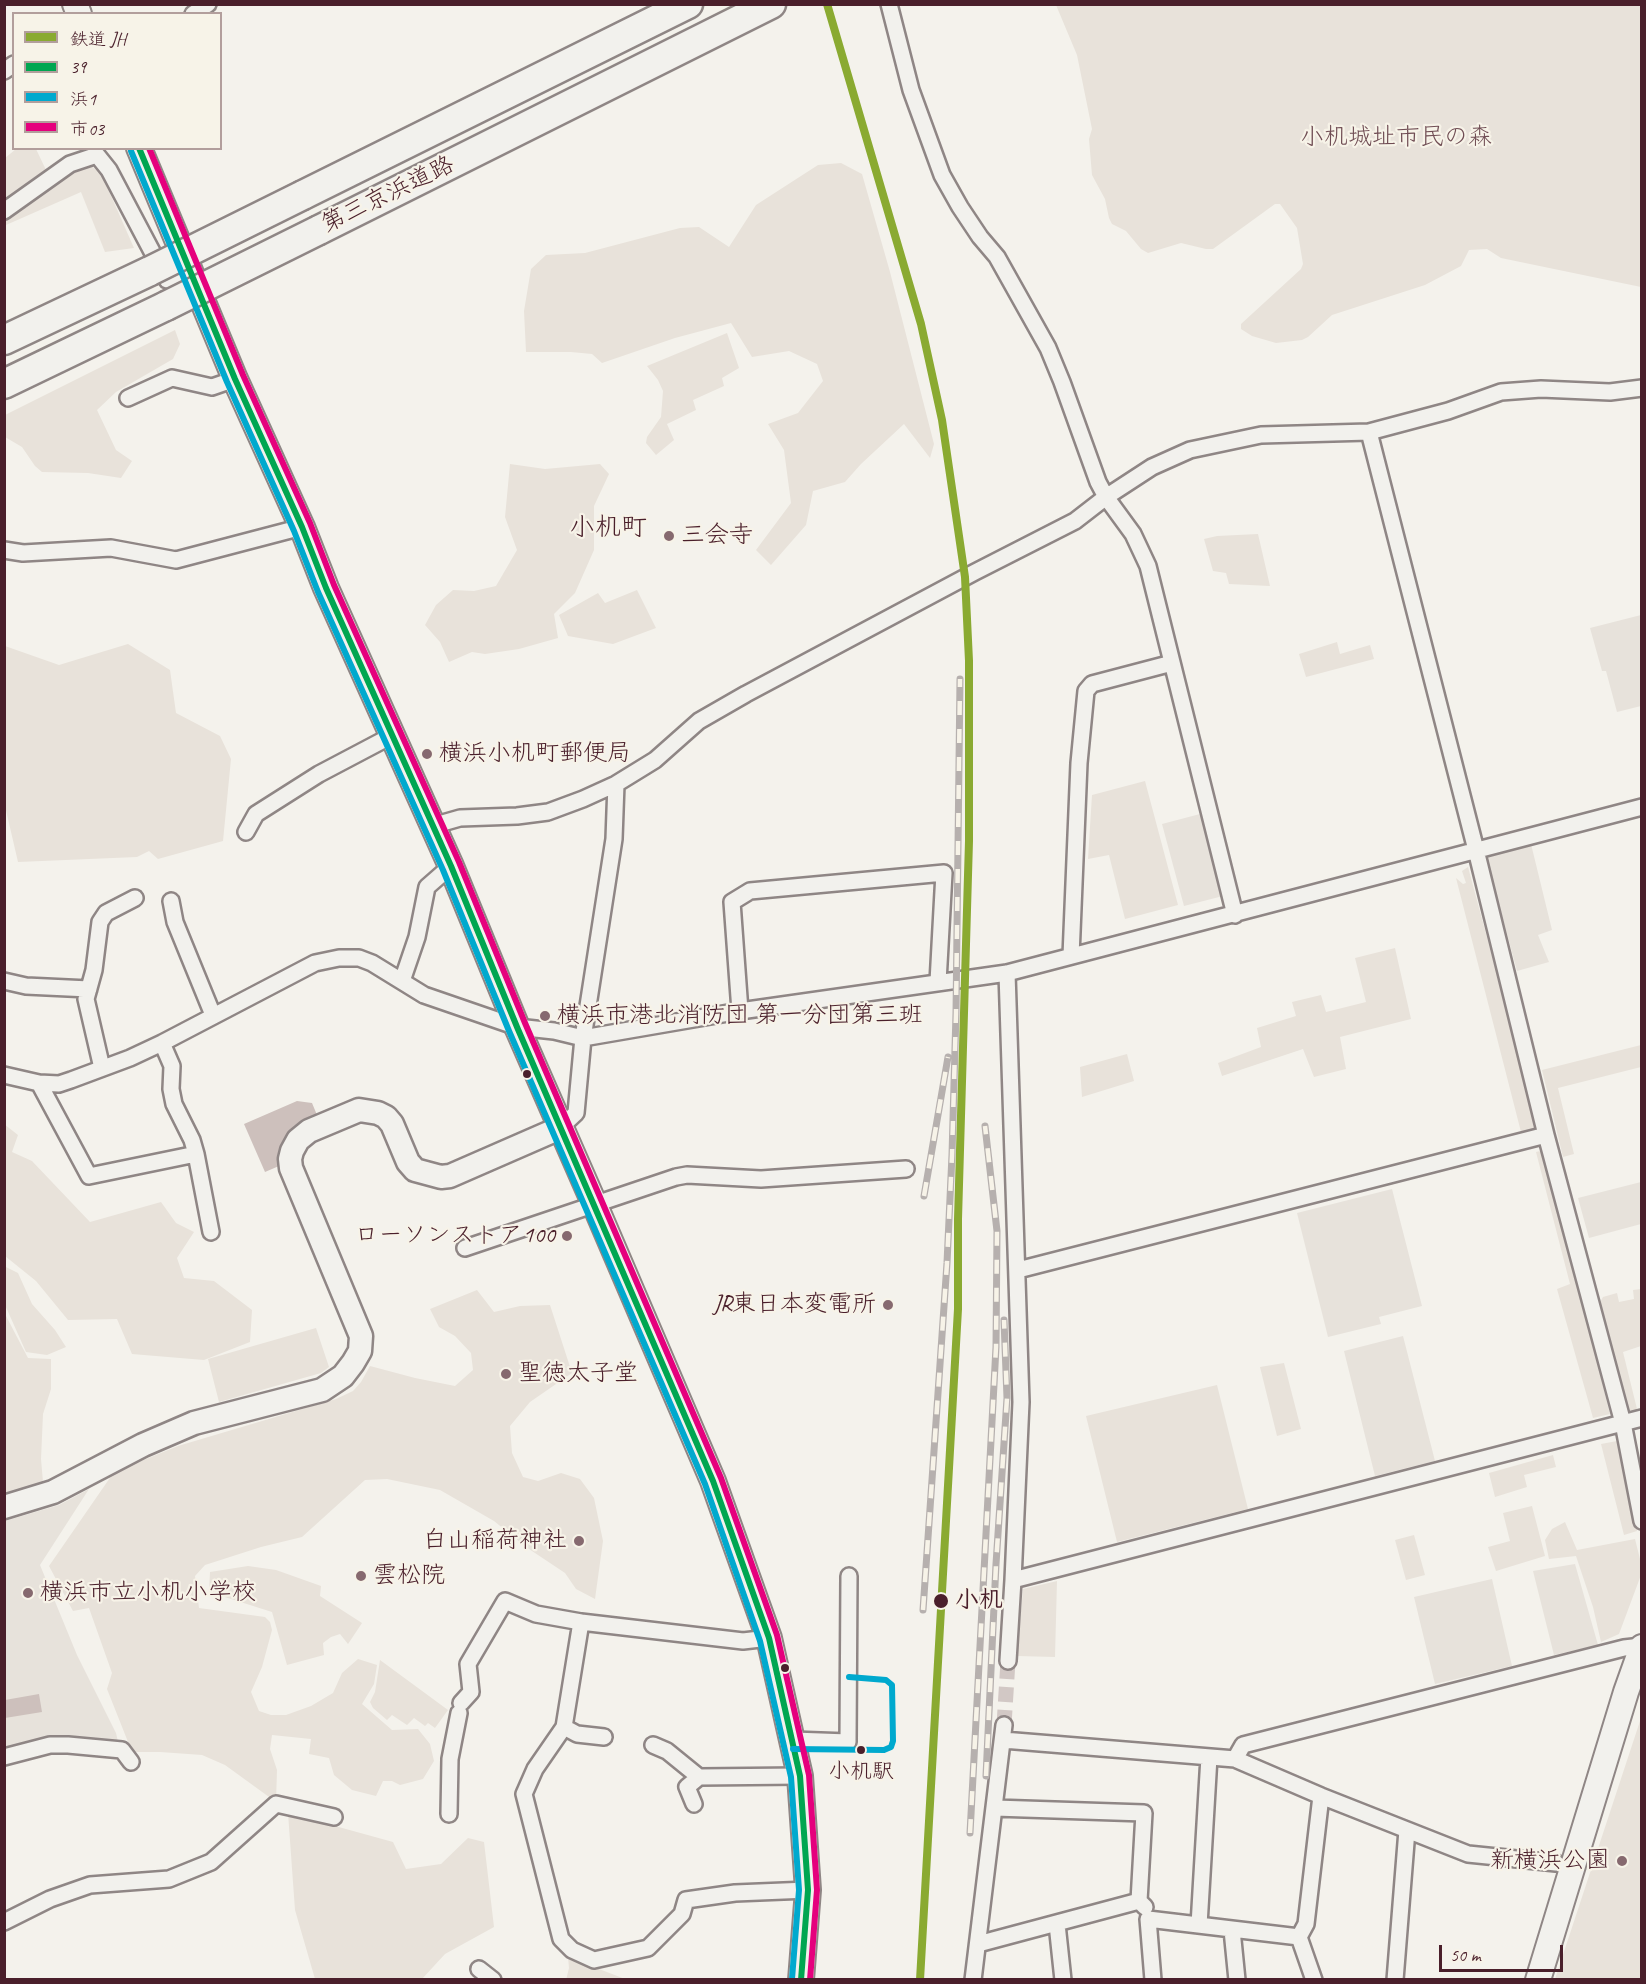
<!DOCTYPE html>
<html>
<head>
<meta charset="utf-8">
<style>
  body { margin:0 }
  #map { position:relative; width:1646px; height:1984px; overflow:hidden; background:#f4f2ec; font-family:Caveat,"Klee One",sans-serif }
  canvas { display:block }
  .frame { position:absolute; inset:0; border:6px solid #4a1f2b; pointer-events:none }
  .legend { position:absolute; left:12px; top:12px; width:210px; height:138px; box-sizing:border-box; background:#f7f3e8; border:2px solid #b29e9c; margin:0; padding:8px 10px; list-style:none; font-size:18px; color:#4a1f2b }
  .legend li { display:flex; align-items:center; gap:12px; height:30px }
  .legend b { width:30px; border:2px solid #b29e9c }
  .scale { position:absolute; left:1439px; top:1945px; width:124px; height:27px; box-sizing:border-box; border:3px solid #4a1f2b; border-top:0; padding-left:8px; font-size:18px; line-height:21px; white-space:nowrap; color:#4a1f2b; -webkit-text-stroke:4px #f7f3e8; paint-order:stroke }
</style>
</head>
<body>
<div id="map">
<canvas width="1646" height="1984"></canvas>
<div class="frame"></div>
<ul class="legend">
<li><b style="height:8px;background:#8aaa31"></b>鉄道 JH</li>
<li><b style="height:8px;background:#00a651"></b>39</li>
<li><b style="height:8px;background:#00a9ce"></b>浜1</li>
<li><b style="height:8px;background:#e5007d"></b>市03</li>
</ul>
<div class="scale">50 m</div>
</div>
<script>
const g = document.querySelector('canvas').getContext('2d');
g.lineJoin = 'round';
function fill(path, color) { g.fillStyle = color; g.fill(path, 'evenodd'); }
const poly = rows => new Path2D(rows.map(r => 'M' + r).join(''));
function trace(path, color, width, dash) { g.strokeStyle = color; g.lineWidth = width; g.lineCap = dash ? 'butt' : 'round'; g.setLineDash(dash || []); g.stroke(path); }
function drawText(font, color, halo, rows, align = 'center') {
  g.font = font + ' Caveat,"Klee One",sans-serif'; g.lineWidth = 4.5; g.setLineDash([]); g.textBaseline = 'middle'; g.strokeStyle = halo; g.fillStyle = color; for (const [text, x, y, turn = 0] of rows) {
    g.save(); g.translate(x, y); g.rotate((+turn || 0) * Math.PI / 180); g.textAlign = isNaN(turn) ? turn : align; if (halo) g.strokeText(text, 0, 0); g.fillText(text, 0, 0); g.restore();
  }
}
fill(poly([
  [1641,615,1641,706,1617,712,1606,671,1602,671,1590,628],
  [1200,814,1223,896,1184,906,1162,824],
  [1531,844,1552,930,1538,935,1549,962,1517,971,1487,860,1489,854],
  [1641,1182,1641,1224,1589,1238,1578,1198],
  [1392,1189,1422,1306,1379,1317,1381,1324,1328,1337,1297,1213],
  [1403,1336,1435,1461,1375,1476,1344,1351],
  [89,1489,40,1565,77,1655,116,1733,119,1746,56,1739,5,1748,5,1521,59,1505],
  [1575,1564,1598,1645,1554,1655,1533,1571],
  [1492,1579,1512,1666,1435,1684,1414,1597]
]), '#e7e2db');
fill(poly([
  [1056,5,1641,5,1641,287,1501,258,1487,249,1469,250,1461,266,1425,285,1332,315,1308,337,1302,340,1276,343,1252,336,1241,329,1241,324,1301,269,1303,264,1297,228,1280,204,1275,204,1213,249,1206,249,1181,243,1148,253,1141,249,1126,231,1112,224,1109,218,1105,199,1092,175,1089,139,1092,129,1077,55],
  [16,149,36,149,46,170,5,200,5,158],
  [87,163,101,173,134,248,105,252,81,192,6,225,5,224,5,218],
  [841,163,862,174,890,272,934,444,930,458,904,424,861,464,845,482,813,491,806,525,771,565,756,550,791,503,784,450,768,424,798,413,823,381,817,364,789,351,752,357,731,323,675,338,602,363,592,354,571,352,526,352,524,311,531,269,546,255,585,253,680,228,699,227,729,247,756,205,818,165],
  [175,330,180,344,173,359,116,392,97,410,116,450,132,461,121,478,88,473,42,472,35,466,22,447,5,437,5,415],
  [727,333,739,368,722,378,724,386,693,400,696,410,667,424,674,440,656,455,646,443,647,437,661,417,663,391,658,380,647,366],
  [510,464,545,469,600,464,609,474,594,506,594,550,575,593,554,614,558,638,519,649,485,654,472,652,449,662,440,642,425,625,436,605,453,590,474,591,496,586,517,550,505,517],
  [1258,534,1270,586,1229,584,1226,573,1213,571,1204,539,1217,536],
  [637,590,656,628,613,644,568,636,559,615,598,593,605,603],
  [1337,642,1340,654,1370,645,1374,659,1306,677,1299,654],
  [128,644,170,670,176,713,220,736,231,759,223,841,158,859,149,851,137,857,18,862,5,806,5,646,59,665],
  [1145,781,1178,905,1125,919,1109,855,1088,859,1092,795],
  [1468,867,1539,1130,1521,1132,1456,878,1463,884,1466,883,1462,871],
  [1395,948,1411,1019,1340,1037,1346,1069,1314,1077,1303,1049,1222,1076,1218,1063,1261,1047,1257,1028,1296,1016,1292,1002,1321,995,1326,1012,1366,1002,1355,958],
  [1641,1045,1641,1067,1558,1088,1574,1154,1563,1157,1542,1070],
  [1127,1054,1134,1081,1082,1097,1080,1067],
  [4,1124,18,1135,12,1152,32,1161,90,1222,161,1202,176,1223,194,1232,177,1258,184,1278,214,1281,252,1310,250,1342,204,1360,132,1354,117,1319,68,1320,36,1281,5,1256],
  [1544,1150,1610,1414,1593,1418,1557,1289,1570,1284,1536,1152],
  [4,1266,18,1273,32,1304,55,1330,66,1347,47,1355,26,1352,5,1305],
  [1641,1289,1641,1346,1623,1352,1637,1409,1630,1414,1625,1407,1599,1304,1603,1297,1617,1293,1619,1302,1634,1299,1633,1290],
  [477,1290,494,1312,520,1306,550,1305,572,1373,530,1402,510,1426,512,1453,523,1477,538,1481,561,1473,580,1479,594,1498,603,1541,595,1599,576,1589,565,1573,526,1547,494,1521,440,1490,387,1479,365,1480,302,1537,261,1547,205,1565,195,1576,199,1608,265,1617,270,1622,272,1630,262,1667,251,1692,259,1711,271,1715,286,1715,311,1706,333,1693,342,1673,358,1659,377,1665,374,1684,362,1704,392,1730,418,1729,430,1744,434,1761,423,1779,400,1785,392,1781,383,1781,376,1796,352,1790,334,1775,329,1758,309,1754,311,1739,272,1735,270,1749,277,1770,276,1802,225,1765,202,1755,160,1752,132,1752,107,1689,112,1673,89,1608,73,1611,49,1566,114,1472,178,1446,336,1399,353,1391,361,1382,370,1366,415,1378,455,1386,473,1370,471,1353,455,1336,439,1327,430,1309],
  [5,1314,28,1358,51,1359,51,1389,43,1414,41,1459,43,1482,5,1493],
  [316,1328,329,1367,321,1373,219,1402,208,1359],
  [1284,1363,1301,1429,1277,1436,1260,1367],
  [1217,1385,1248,1509,1117,1542,1086,1416],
  [1617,1441,1637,1531,1624,1535,1601,1444],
  [1553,1455,1556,1467,1524,1475,1527,1487,1495,1497,1489,1473],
  [1532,1506,1545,1556,1496,1571,1488,1547,1510,1541,1503,1513],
  [1565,1522,1577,1550,1635,1539,1641,1563,1641,1575,1619,1634,1601,1642,1593,1607,1576,1556,1549,1559,1545,1540,1552,1529],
  [1414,1535,1425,1575,1406,1580,1395,1540],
  [248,1566,276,1570,321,1586,320,1596,362,1623,348,1644,340,1634,331,1637,323,1643,324,1655,287,1665,272,1612,209,1592,210,1572],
  [1057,1581,1055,1657,1017,1656,1023,1589],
  [380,1660,448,1710,435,1728,428,1723,425,1726,414,1718,407,1725,392,1715,387,1720,373,1708,370,1702,375,1692],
  [1641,1718,1641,1979,1555,1979],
  [288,1813,393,1842,406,1869,441,1864,468,1838,484,1842,494,1927,445,1954,422,1979,315,1979,295,1910],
  [568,1957,625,1979,566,1980,569,1968]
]), '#e8e2da');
fill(poly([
  [297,1101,312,1103,317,1115,296,1126,288,1134,282,1144,279,1166,265,1172,244,1124],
  [39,1694,42,1712,5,1718,5,1700]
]), '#cdc0bc');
trace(poly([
  [1004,1725,1008,1661]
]), '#d2c8c5', 15, [15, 8]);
const street = poly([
  [889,4,911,90,942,175,960,207,980,237,997,257,1048,348,1062,382,1098,482,1106,497,1133,534,1148,566,1235,915],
  [193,14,208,4],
  [4,71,14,64],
  [4,211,70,164,97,155,109,170,167,280,190,269],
  [128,398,172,378,212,387,235,379],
  [1369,432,1476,850,1546,1135,1623,1423,1642,1521],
  [4,550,23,553,111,548,176,560,302,527],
  [432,826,460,818,517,816,548,812,583,799,616,784,655,760,699,721,746,694,975,572,1075,521,1106,497,1152,467,1190,450,1261,435,1369,432,1448,411,1501,392,1541,389,1610,392,1642,388],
  [246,832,256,814,319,774,393,735],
  [171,901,175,922,213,1015],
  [1071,956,1079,763,1086,691,1092,684,1172,663],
  [1007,973,1021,1402,1013,1580,1008,1661],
  [4,981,26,986,89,989],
  [402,981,417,937,427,887,451,866],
  [740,1011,732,902,750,891,944,873,938,982],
  [162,1043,172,1066,171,1089,174,1104,192,1140,196,1154,211,1232],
  [102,1068,86,999,94,970,100,922,106,913,135,898],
  [4,1075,39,1083,59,1084,71,1080,130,1058,162,1043,315,963,339,958,359,958,372,963,424,995,517,1027,554,1031,583,1038,740,1011,1007,973,1642,807],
  [39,1083,89,1176,196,1154],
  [560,1128,576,1113,583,1038,614,839,616,784],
  [465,1248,676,1177,687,1175,761,1179,906,1169],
  [1018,1270,1546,1135],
  [1013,1580,1642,1418],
  [769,1638,743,1641,581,1622,564,1727,535,1769,524,1794,561,1939,572,1950,594,1960,648,1948,682,1914,686,1900,735,1893,808,1890],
  [461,1703,471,1692,468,1664,505,1601,536,1614,581,1622],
  [564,1727,577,1734,604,1737],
  [793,1740,848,1742,849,1576],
  [1003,1740,1235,1759,1321,1796,1468,1854,1556,1863],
  [653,1745,667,1751,699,1777],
  [4,1757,50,1745,68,1745,122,1750,131,1762],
  [1235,1759,1243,1745,1624,1648,1642,1646],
  [694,1804,687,1787,699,1777,800,1776],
  [995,1808,1144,1813,1139,1901],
  [449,1814,450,1759,459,1713],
  [4,1922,50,1899,90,1885,169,1879,211,1862,276,1804,334,1817],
  [1057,1924,1063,1980],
  [1199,1925,1209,1757],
  [1232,1930,1237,1980],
  [978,1944,1139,1901,1145,1907],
  [479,1969,493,1980],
  [973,1980,1004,1725],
  [1153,1980,1148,1919,1299,1937],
  [1314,1980,1299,1937,1306,1924,1321,1796],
  [1395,1980,1407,1830]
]);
const secondary = poly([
  [4,1507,53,1492,143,1445,194,1423,322,1390,343,1376,353,1363,360,1351,361,1336,291,1168,290,1159,292,1151,298,1140,309,1131,359,1110,378,1113,386,1117,392,1124,408,1162,415,1170,441,1177,450,1176,560,1128]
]);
const primary = poly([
  [75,4,79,14],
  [139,148,235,379,302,527,326,588,451,866,517,1027,594,1203,713,1481,769,1638,800,1776,808,1890,801,1980],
  [1538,1980,1626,1692,1642,1647]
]);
const highway = poly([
  [303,195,688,4],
  [319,230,771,4],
  [4,340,150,271],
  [4,384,166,306]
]);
trace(street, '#8f8685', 20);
trace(secondary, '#8f8685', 27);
trace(primary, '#8f8685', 28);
trace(highway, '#8f8685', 33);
trace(street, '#f2f1ed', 15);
trace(secondary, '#f2f1ed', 22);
trace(primary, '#f2f1ed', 24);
trace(highway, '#f2f1ed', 28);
const rail = poly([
  [924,1196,948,1057],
  [923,1610,947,1263,952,1155,956,1013,960,679],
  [986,1776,996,1564,1007,1398,1004,1320],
  [970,1833,996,1347,997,1231,985,1126]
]);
trace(rail, '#b6b0ae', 7);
trace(rail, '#f7f3e8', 4.5, [14]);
const highwayBridge = poly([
  [150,271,303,195],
  [166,306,319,230]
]);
trace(highwayBridge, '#8f8685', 33, []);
trace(highwayBridge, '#f2f1ed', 28);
trace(poly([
  [139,148,235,379,302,527,326,588,451,866,517,1027,713,1481,769,1638,800,1776,808,1890,801,1980]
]), '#00a651', 6);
trace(poly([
  [131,151,227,382,294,531,318,592,443,870,509,1031,705,1484,760,1641,791,1777,799,1890,792,1979],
  [793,1749,884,1750,891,1747,893,1741,892,1685,886,1680,849,1677]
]), '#00a9ce', 6);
trace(poly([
  [149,148,243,375,310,523,334,585,459,862,525,1023,721,1478,777,1635,809,1775,817,1890,810,1980]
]), '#e5007d', 6);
trace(poly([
  [827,4,921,324,942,420,965,577,969,661,969,841,958,1219,958,1309,920,1980]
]), '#8aaa31', 8);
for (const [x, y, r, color] of [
  [669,536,6,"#86696f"],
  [427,754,6,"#86696f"],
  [545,1016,6,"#86696f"],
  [527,1074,5,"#4a1f2b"],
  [567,1236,6,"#86696f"],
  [888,1305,6,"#86696f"],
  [506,1374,6,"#86696f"],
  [579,1541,6,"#86696f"],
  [361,1576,6,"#86696f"],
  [28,1593,6,"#86696f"],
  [941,1601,8,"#4a1f2b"],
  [785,1668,5,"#4a1f2b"],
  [861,1750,5,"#4a1f2b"],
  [1622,1861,6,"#86696f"]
]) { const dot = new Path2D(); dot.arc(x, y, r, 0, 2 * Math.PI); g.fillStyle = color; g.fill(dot); trace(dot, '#f7f3e8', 2); }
drawText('22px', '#4a1f2b', '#f7f3e8', [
  ["小机駅",861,1772]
]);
drawText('24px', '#6f4c53', '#f7f3e8', [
  ["小机城址市民の森",1396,138]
]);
drawText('24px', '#4a1f2b', '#f7f3e8', [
  ["第三京浜道路",388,195,-26]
]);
drawText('24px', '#4a1f2b', '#f7f3e8', [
  ["三会寺",681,536],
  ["横浜小机町郵便局",439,754],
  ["横浜市港北消防団 第一分団第三班",557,1016],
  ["ローソンストア100",555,1236,"right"],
  ["JR東日本変電所",876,1305,"right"],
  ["聖徳太子堂",518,1374],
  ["白山稲荷神社",567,1541,"right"],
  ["雲松院",373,1576],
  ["横浜市立小机小学校",40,1593],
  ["新横浜公園",1610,1861,"right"]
], 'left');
drawText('bold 24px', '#4a1f2b', '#f7f3e8', [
  ["小机",955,1601]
], 'left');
drawText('26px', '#4a1f2b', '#f7f3e8', [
  ["小机町",608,528]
]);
</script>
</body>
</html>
